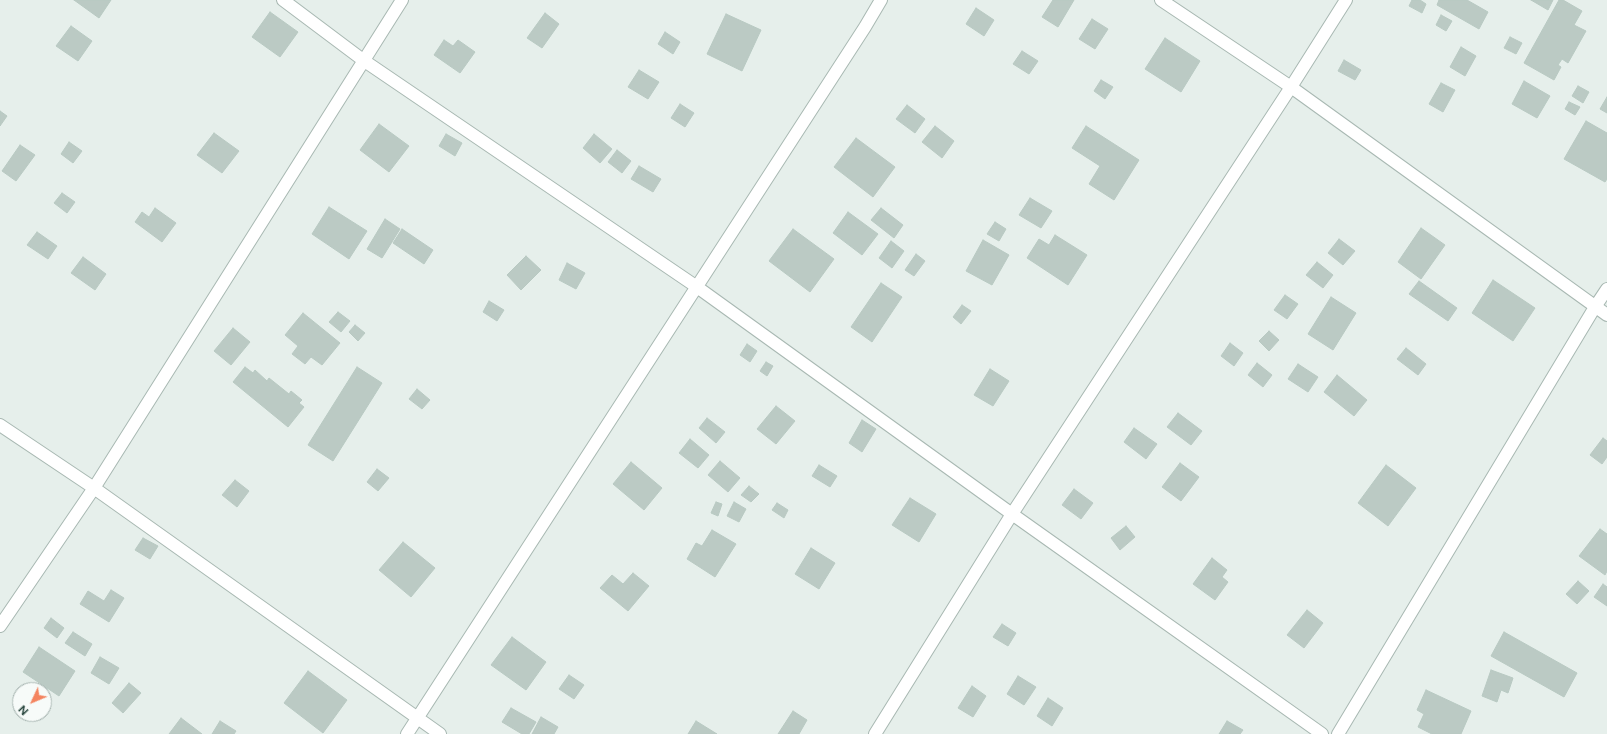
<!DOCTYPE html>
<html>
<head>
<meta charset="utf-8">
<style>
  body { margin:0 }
  #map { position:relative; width:1607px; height:734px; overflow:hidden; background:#e6efeb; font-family:Figtree,sans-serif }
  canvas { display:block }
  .north { position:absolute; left:12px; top:682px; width:40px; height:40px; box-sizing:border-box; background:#f7fbf9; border:1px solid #a3b1ad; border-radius:50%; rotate:226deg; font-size:11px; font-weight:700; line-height:16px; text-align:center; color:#24423a }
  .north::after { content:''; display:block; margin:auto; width:14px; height:18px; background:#f4845f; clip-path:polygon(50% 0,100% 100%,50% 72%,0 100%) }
</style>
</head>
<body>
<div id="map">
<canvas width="1607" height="734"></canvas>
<div class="north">N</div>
</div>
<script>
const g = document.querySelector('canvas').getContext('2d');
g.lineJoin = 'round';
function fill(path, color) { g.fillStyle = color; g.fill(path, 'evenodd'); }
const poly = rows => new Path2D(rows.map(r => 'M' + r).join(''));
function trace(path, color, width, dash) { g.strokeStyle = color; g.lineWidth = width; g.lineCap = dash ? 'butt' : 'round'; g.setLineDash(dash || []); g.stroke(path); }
const building = poly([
  [74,0,111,0,99,18,74,0],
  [1053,0,1074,0,1058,27,1042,17,1053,0],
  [1412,0,1420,0,1426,4,1422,13,1409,6,1412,0],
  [1439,0,1467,0,1488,12,1479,29,1437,5,1439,0],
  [1531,0,1553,0,1548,10,1531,0],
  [1559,0,1563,0,1582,11,1574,25,1586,31,1568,63,1562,59,1558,65,1561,67,1554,80,1524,63,1559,0],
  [976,8,994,20,984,36,966,24,976,8],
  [270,12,298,32,280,57,252,37,270,12],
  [545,13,559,24,542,48,527,38,545,13],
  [726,14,761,30,742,71,707,54,726,14],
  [1441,15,1452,21,1446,31,1436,25,1441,15],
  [1092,19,1108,29,1095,49,1079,39,1092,19],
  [71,26,92,41,78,61,56,46,71,26],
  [665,32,680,42,673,54,658,44,665,32],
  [1510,37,1522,43,1516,54,1504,48,1510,37],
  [1165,38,1200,61,1181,92,1145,69,1165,38],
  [444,40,453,46,458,40,475,52,460,73,434,55,444,40],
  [1461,47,1476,56,1465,76,1450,67,1461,47],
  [1022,51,1038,61,1029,74,1013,64,1022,51],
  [1344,60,1361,70,1355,80,1338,71,1344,60],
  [639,70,659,82,648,99,628,87,639,70],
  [1101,80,1113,87,1105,99,1094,91,1101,80],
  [1524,81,1550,96,1537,118,1512,104,1524,81],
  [1441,83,1455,90,1443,112,1429,104,1441,83],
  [1578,86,1589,92,1583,103,1572,96,1578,86],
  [1607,97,1607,113,1600,109,1607,97],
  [1569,102,1580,107,1575,115,1565,109,1569,102],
  [680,104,694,113,685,127,671,118,680,104],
  [907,105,925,119,915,133,896,119,907,105],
  [0,111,7,116,0,126,0,111],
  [1586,121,1607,133,1607,179,1605,182,1564,159,1586,121],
  [379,124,409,146,389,172,360,150,379,124],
  [935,126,954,141,942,158,922,142,935,126],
  [1086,126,1139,160,1114,200,1089,184,1100,166,1072,148,1086,126],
  [214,133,239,151,222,173,197,155,214,133],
  [446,134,462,143,455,156,439,146,446,134],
  [594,134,612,149,600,163,583,148,594,134],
  [856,138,895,167,873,197,834,167,856,138],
  [69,142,82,151,73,163,61,154,69,142],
  [20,145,35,155,16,181,2,171,20,145],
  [617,150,631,161,622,173,608,162,617,150],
  [639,166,661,179,653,192,631,179,639,166],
  [62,193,75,202,67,213,54,203,62,193],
  [1030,198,1052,211,1041,228,1019,215,1030,198],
  [329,207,367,231,349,259,312,234,329,207],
  [155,208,176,223,162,242,135,222,142,212,149,217,155,208],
  [881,208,903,225,894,238,871,220,881,208],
  [848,212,878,234,862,255,833,233,848,212],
  [385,219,400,229,382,258,367,249,385,219],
  [995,222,1006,229,999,241,987,234,995,222],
  [1421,228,1445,245,1421,279,1398,262,1421,228],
  [402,229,433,250,424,264,393,243,402,229],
  [793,229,834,259,810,292,769,261,793,229],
  [37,232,57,246,48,259,27,245,37,232],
  [1055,235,1087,255,1068,285,1027,258,1039,239,1049,245,1055,235],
  [1339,239,1355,251,1343,265,1328,253,1339,239],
  [983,240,1009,255,992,285,966,271,983,240],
  [891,241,904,251,892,268,879,258,891,241],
  [916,254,925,261,914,276,905,270,916,254],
  [526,256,541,270,521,290,507,275,526,256],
  [83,257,106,274,95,290,71,273,83,257],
  [1317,262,1333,275,1323,288,1306,275,1317,262],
  [567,263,585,273,576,289,559,280,567,263],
  [1493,280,1535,308,1513,341,1472,313,1493,280],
  [1419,281,1457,308,1448,321,1409,294,1419,281],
  [881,283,902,297,872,342,851,327,881,283],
  [1285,295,1298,304,1287,319,1274,310,1285,295],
  [1331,297,1356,313,1333,350,1308,334,1331,297],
  [489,301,504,310,497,321,483,312,489,301],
  [962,305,971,311,961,324,953,317,962,305],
  [338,312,350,321,341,332,329,322,338,312],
  [303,313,340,343,322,365,311,357,305,364,292,354,298,346,285,335,303,313],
  [355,325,365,333,358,341,349,332,355,325],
  [233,328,250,342,231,365,214,351,233,328],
  [1269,331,1279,340,1269,351,1259,341,1269,331],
  [1230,343,1243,353,1234,366,1221,356,1230,343],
  [747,344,757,351,750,362,740,355,747,344],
  [1406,348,1426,364,1418,375,1397,359,1406,348],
  [766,362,773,366,767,376,760,371,766,362],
  [1257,363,1272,375,1263,387,1248,375,1257,363],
  [1298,364,1318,377,1308,392,1288,379,1298,364],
  [245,367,253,373,255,370,267,381,269,378,289,394,291,391,302,400,299,403,304,407,288,427,233,382,245,367],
  [357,367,382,383,333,461,308,445,357,367],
  [990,369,1009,381,993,406,974,395,990,369],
  [1337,375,1367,400,1354,416,1324,392,1337,375],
  [417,389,430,400,422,409,409,399,417,389],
  [776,406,795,421,776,444,757,429,776,406],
  [1178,413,1202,431,1191,445,1167,427,1178,413],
  [707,418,725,432,716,443,699,428,707,418],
  [862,420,876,429,862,452,849,443,862,420],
  [1134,428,1157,444,1146,459,1124,442,1134,428],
  [1603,438,1607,441,1607,457,1602,464,1590,455,1603,438],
  [690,439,709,455,698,468,679,453,690,439],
  [720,461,740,478,728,492,708,475,720,461],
  [631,462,662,488,644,510,613,484,631,462],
  [1180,463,1199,477,1181,501,1162,487,1180,463],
  [819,465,837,476,830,487,812,476,819,465],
  [1386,465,1416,488,1388,526,1358,503,1386,465],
  [377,469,389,478,378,491,367,482,377,469],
  [235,480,249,491,237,507,222,495,235,480],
  [749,486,759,494,751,502,741,495,749,486],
  [1074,489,1093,503,1081,519,1062,505,1074,489],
  [910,498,936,514,919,542,892,525,910,498],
  [716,502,722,504,718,516,711,513,716,502],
  [734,502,746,509,739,522,727,516,734,502],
  [777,503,788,510,784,518,772,510,777,503],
  [1126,526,1135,537,1120,550,1111,538,1126,526],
  [1600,529,1607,534,1607,571,1605,575,1579,556,1600,529],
  [712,530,736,544,715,577,687,559,696,543,702,546,712,530],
  [143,538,158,546,150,559,135,550,143,538],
  [403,542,435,568,411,597,379,570,403,542],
  [811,548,835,563,819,589,795,574,811,548],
  [1212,558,1227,570,1222,577,1228,582,1215,600,1193,584,1212,558],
  [633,573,649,586,628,611,600,588,612,575,623,584,633,573],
  [1578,581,1589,591,1577,604,1566,594,1578,581],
  [1603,584,1607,587,1607,606,1594,597,1603,584],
  [111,590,124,598,109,622,80,604,88,591,104,601,111,590],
  [1307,610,1323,623,1304,648,1287,635,1307,610],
  [51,618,64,628,57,638,44,628,51,618],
  [1002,624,1016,633,1008,646,993,637,1002,624],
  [73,632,92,644,85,656,65,643,73,632],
  [1504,632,1577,673,1564,697,1491,656,1504,632],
  [512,637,546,662,526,690,491,665,512,637],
  [39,647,75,671,59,696,23,672,39,647],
  [100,657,119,668,109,684,91,673,100,657],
  [1491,670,1513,678,1508,693,1501,690,1497,702,1482,696,1491,670],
  [308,671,347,700,323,733,284,703,308,671],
  [569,675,584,685,574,699,559,689,569,675],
  [1018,676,1036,687,1024,705,1007,694,1018,676],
  [129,683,141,693,123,713,112,703,129,683],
  [972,686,986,696,973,717,958,708,972,686],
  [1426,690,1471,711,1461,734,1432,734,1418,727,1424,714,1417,710,1426,690],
  [1048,698,1063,708,1052,726,1037,716,1048,698],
  [511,708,536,722,529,734,522,734,502,722,511,708],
  [793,711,807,720,799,734,778,734,793,711],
  [541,717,558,727,554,734,532,734,541,717],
  [181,718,202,734,169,734,181,718],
  [220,721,236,731,234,734,212,734,220,721],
  [696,721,717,734,688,734,696,721],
  [1227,721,1243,730,1240,734,1219,734,1227,721]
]);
fill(building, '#bbcac4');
trace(building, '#b8c9c2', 1);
const minor = poly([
  [283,0,363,60,697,287,1012,514,1322,734],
  [1161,0,1291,87,1607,315],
  [0,425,94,488,440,734],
  [0,626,94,488,402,0],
  [407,734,865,27,881,0],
  [875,734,1012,514,1291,87,1346,0],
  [1338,734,1595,307,1607,289]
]);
trace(minor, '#a8b8b2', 14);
trace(minor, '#fff', 12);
</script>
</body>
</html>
